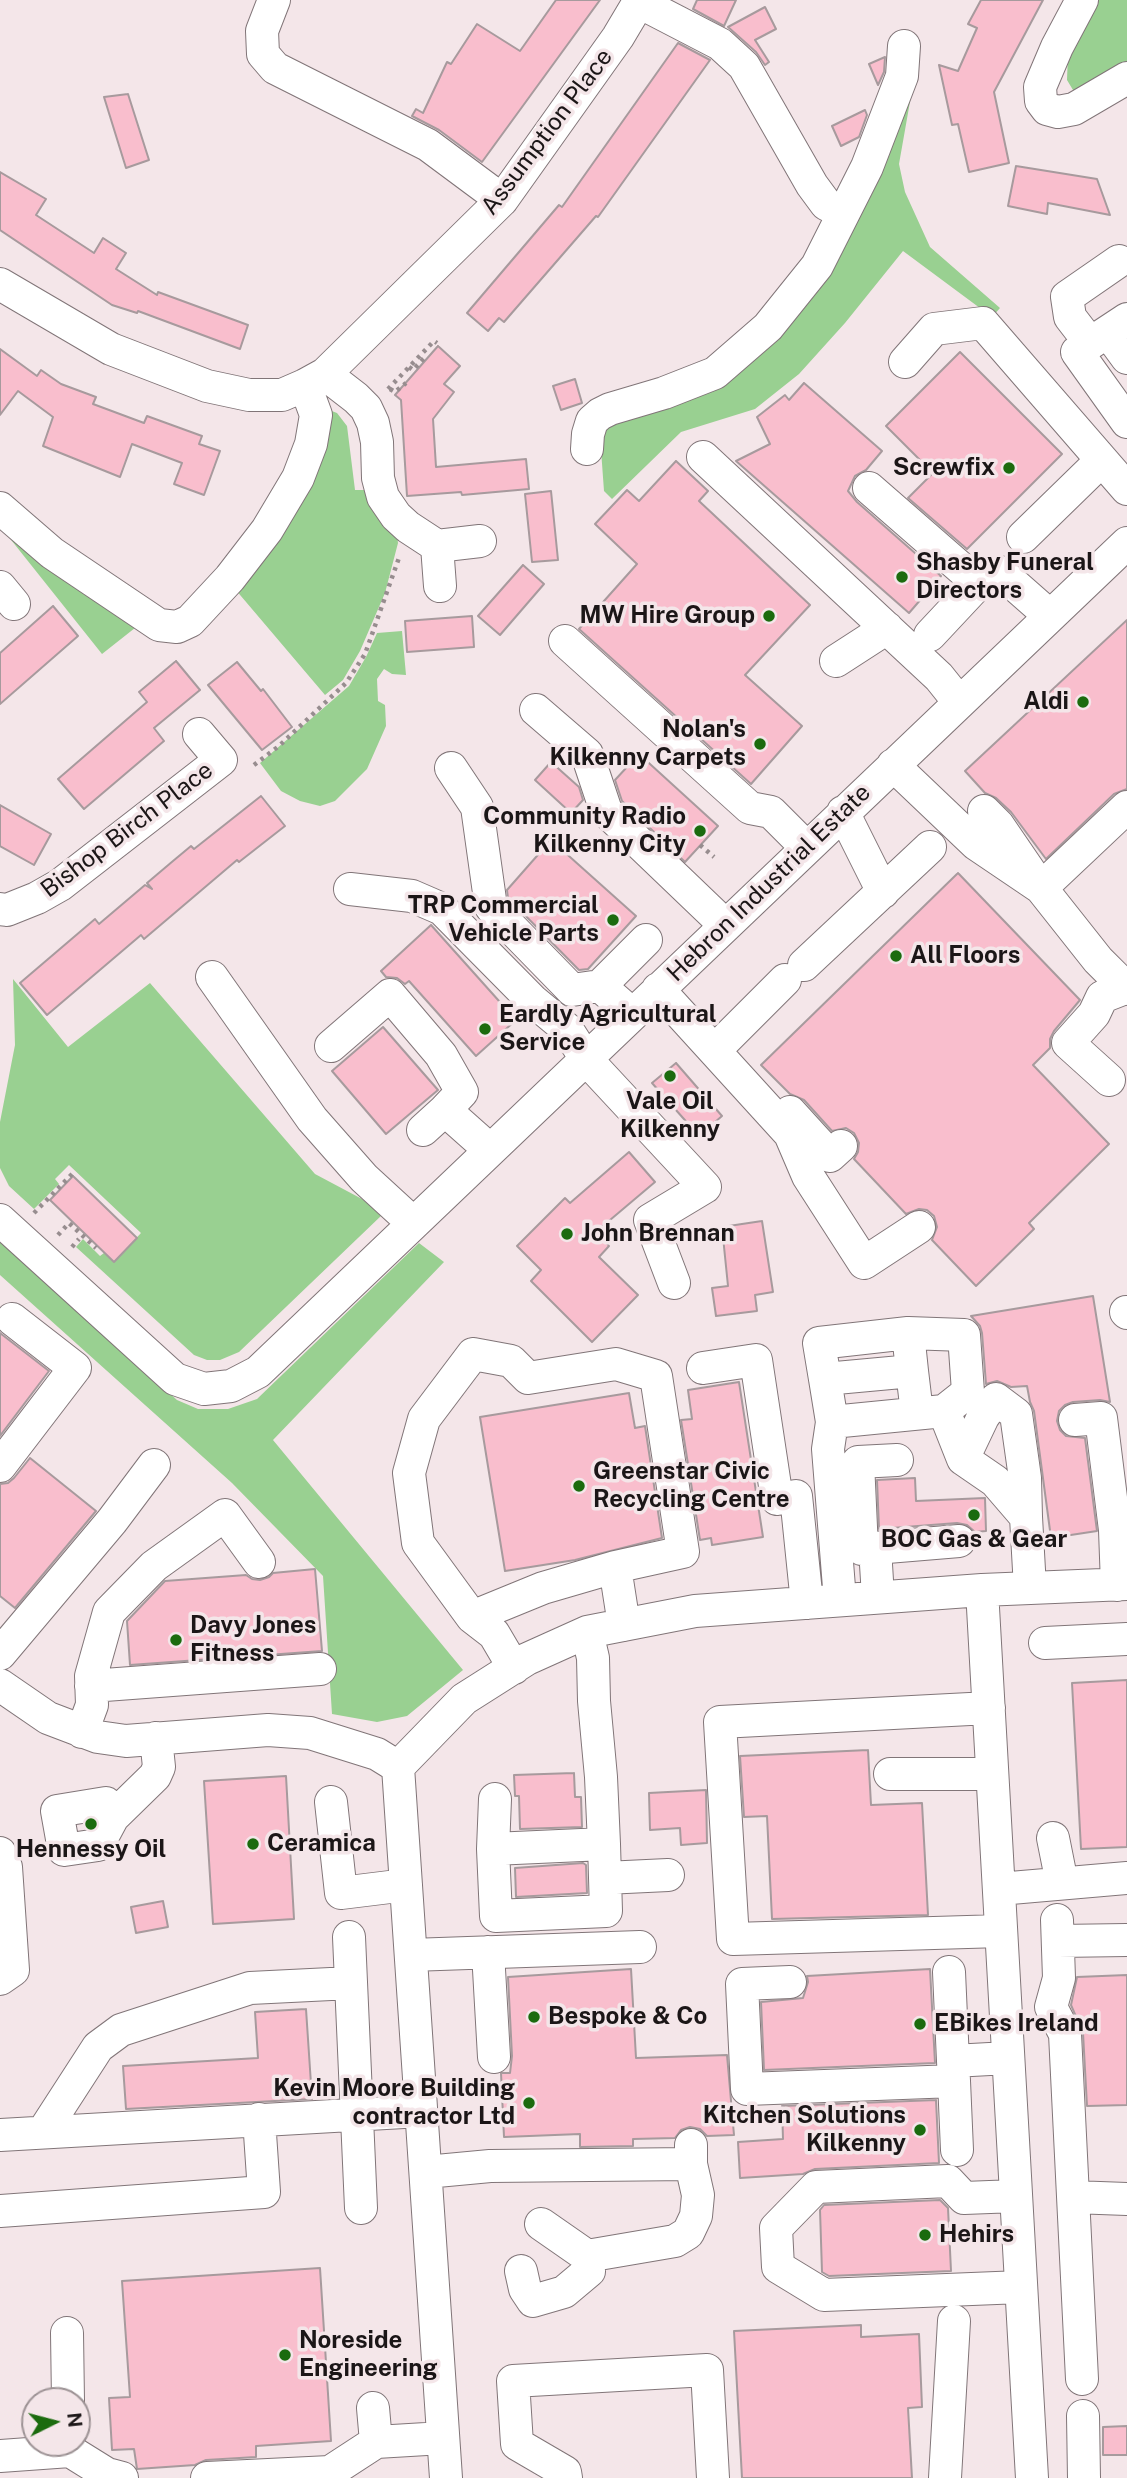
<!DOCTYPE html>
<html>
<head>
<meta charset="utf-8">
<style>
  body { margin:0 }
  #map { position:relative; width:1127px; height:2478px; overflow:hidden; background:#f4e6e9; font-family:"Public Sans",sans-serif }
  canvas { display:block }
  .north { position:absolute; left:21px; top:2387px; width:70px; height:70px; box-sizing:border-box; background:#f4e6e9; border:2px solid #9d9395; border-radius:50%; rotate:84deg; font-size:19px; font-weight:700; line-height:28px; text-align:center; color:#1b1617 }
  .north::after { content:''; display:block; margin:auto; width:24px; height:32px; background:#1b6b0e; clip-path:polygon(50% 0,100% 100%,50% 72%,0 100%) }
</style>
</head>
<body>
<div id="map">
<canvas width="1127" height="2478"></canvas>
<div class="north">N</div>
</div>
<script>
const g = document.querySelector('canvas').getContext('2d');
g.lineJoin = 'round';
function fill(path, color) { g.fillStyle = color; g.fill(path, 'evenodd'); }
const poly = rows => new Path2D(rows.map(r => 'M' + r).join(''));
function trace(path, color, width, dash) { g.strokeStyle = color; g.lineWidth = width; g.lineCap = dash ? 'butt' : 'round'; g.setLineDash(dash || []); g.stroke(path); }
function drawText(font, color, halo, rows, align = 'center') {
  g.font = font + ' "Public Sans",sans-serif'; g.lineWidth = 7; g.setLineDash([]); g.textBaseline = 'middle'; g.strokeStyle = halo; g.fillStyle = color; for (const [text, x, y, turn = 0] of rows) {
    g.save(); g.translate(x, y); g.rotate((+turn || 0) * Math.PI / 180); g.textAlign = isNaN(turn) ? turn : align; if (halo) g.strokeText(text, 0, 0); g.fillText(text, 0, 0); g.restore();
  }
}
fill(poly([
  [1097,0,1127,0,1127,70,1081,93,1073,90,1067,80,1068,53,1085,29],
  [914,79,899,164,905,192,930,247,1000,308,992,317,903,251,845,323,799,374,755,409,681,432,612,499,604,491,600,436,604,420,780,324],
  [329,410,337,413,347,426,355,490,369,490,397,536,398,543,385,593,360,651,343,680,325,695,235,589],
  [0,526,140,624,102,654],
  [402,631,406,675,392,674,384,669,377,679,378,701,385,705,386,726,367,769,335,801,320,806,300,801,281,791,260,763,349,686,366,657,377,633],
  [13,979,68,1047,150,983,315,1174,362,1199,382,1215,239,1352,220,1360,207,1360,194,1355,76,1247,83,1239,100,1256,104,1253,114,1262,141,1233,69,1165,55,1179,59,1184,34,1209,9,1186,0,1168,0,1122,15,1045],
  [0,1241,177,1400,198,1409,228,1409,257,1399,419,1243,444,1262,273,1440,463,1670,407,1716,377,1722,332,1714,323,1576,232,1483,0,1275]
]), '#99d091');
const building = poly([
  [556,0,600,0,482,162,439,130,412,116,416,109,423,113,447,62,451,64,477,24,520,51,556,0],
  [697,0,736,0,724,26,693,9,697,0],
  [981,0,1043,0,994,92,1009,163,969,172,958,124,952,125,939,65,958,71,977,28,968,24,981,0],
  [765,7,776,29,755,40,769,62,765,65,756,52,728,27,765,7],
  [678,43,710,60,598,217,596,216,504,322,499,318,488,331,467,313,559,205,562,207,678,43],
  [885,57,884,72,878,85,869,64,885,57],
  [128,94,149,160,126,168,104,97,128,94],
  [865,110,867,115,859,137,841,146,832,126,865,110],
  [1016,166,1097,179,1110,215,1048,203,1047,214,1008,206,1016,166],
  [0,172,46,199,36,215,94,253,103,238,126,253,116,269,157,295,158,292,248,325,240,349,138,311,137,313,112,305,0,230,0,172],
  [438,346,460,366,444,384,454,392,433,419,436,467,526,459,529,489,462,495,461,492,407,496,401,400,395,395,438,346],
  [0,349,37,376,41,370,61,384,96,397,93,404,144,423,147,416,202,436,199,444,220,451,204,495,174,484,182,463,132,444,120,477,43,446,53,417,18,391,0,415,0,349],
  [960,352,1062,454,967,549,908,498,933,473,886,426,960,352],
  [575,379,582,403,561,410,553,386,575,379],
  [804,383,882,451,866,470,855,476,848,491,857,502,941,576,909,613,736,461,770,444,757,417,785,395,789,400,804,383],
  [676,461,708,491,699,501,810,605,745,675,802,726,751,784,579,629,637,564,595,524,627,490,639,501,676,461],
  [551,491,558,560,532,562,525,494,551,491],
  [523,565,544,584,500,635,478,616,523,565],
  [53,606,78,636,0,704,0,653,53,606],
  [472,616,474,647,407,652,405,621,472,616],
  [1127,620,1127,789,1114,794,1046,859,1011,812,996,798,985,793,965,771,1127,620],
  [176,661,200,690,154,728,164,741,84,809,58,779,147,702,139,692,176,661],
  [237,662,261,691,263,689,292,727,262,750,208,685,237,662],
  [639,754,718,826,685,862,622,801,615,780,639,754],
  [551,762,579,787,583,800,571,813,535,780,551,762],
  [261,796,285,826,239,862,237,860,144,939,141,935,47,1015,20,983,95,919,99,924,145,885,152,889,147,883,173,861,191,846,194,849,261,796],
  [0,805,51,834,34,865,0,846,0,805],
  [551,840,636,916,588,969,579,970,508,898,507,890,551,840],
  [958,873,1080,1000,1054,1031,1050,1039,1050,1048,1033,1065,1109,1144,1029,1223,1034,1229,976,1286,932,1240,937,1227,934,1216,927,1210,919,1209,906,1214,854,1159,858,1152,859,1143,854,1133,846,1128,832,1131,804,1100,790,1094,761,1065,958,873],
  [431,925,516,1020,476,1056,409,981,405,984,397,978,386,977,381,971,431,925],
  [383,1027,438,1090,386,1134,332,1071,383,1027],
  [676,1063,722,1116,699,1136,652,1083,676,1063],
  [629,1152,655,1182,597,1231,609,1246,599,1257,638,1295,592,1342,531,1281,541,1270,517,1246,565,1198,570,1203,629,1152],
  [73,1176,137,1238,114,1262,50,1200,73,1176],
  [762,1221,773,1292,755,1295,757,1311,716,1316,712,1288,728,1286,722,1227,762,1221],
  [1093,1296,1110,1402,1100,1400,1073,1402,1065,1405,1059,1411,1057,1421,1060,1430,1066,1436,1085,1438,1097,1531,1051,1538,1034,1411,1030,1402,1027,1386,1011,1387,997,1381,986,1384,982,1333,980,1326,971,1316,1093,1296],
  [0,1333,49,1371,0,1436,0,1333],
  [739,1382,763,1537,712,1545,711,1538,700,1540,681,1420,692,1419,688,1390,739,1382],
  [629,1393,635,1428,645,1426,662,1538,575,1560,505,1571,480,1417,629,1393],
  [30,1458,96,1511,15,1608,0,1596,0,1484,8,1483,14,1478,30,1458],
  [915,1478,916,1501,985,1498,986,1531,975,1532,967,1525,957,1523,879,1529,877,1480,915,1478],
  [315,1569,322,1651,130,1665,127,1621,165,1581,246,1575,252,1579,260,1580,269,1577,273,1573,315,1569],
  [1127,1680,1127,1847,1081,1849,1072,1683,1127,1680],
  [868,1750,871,1805,922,1803,928,1915,772,1919,767,1816,744,1817,740,1756,868,1750],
  [574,1773,575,1797,581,1797,582,1827,520,1829,519,1796,515,1796,514,1775,574,1773],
  [286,1776,294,1919,213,1924,204,1781,286,1776],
  [706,1790,707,1843,681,1845,680,1828,650,1830,649,1793,706,1790],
  [583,1863,586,1865,587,1893,516,1897,515,1868,583,1863],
  [163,1901,168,1927,136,1933,131,1907,163,1901],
  [631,1969,636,2058,727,2055,734,2135,707,2136,700,2129,690,2127,681,2130,675,2138,633,2139,633,2146,580,2147,580,2134,504,2137,501,2073,510,2073,512,2056,508,1977,631,1969],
  [930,1969,935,2063,764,2070,761,2002,803,1998,808,1982,807,1976,930,1969],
  [1127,1975,1127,2105,1087,2106,1083,2033,1071,2005,1077,1977,1127,1975],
  [306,2009,312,2099,126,2109,123,2066,258,2058,255,2012,306,2009],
  [936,2100,939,2163,815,2169,803,2174,740,2178,738,2142,783,2139,782,2106,936,2100],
  [940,2200,948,2208,951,2271,829,2276,822,2272,820,2210,824,2205,940,2200],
  [320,2268,331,2441,256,2446,256,2457,206,2460,195,2465,137,2469,134,2449,112,2450,109,2398,130,2397,122,2281,320,2268],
  [861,2325,861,2337,919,2334,922,2407,908,2408,912,2478,742,2478,734,2331,861,2325],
  [1127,2426,1127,2455,1103,2455,1103,2427,1127,2426]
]);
fill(building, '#f9becd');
trace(building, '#a79a9d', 2);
const minor = poly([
  [274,0,262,31,263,54,275,68,428,145,502,200],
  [1082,0,1057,47,1040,87,1041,101,1047,109,1058,112,1074,109,1127,78],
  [639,2,720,44,744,66,812,185,826,204,843,213],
  [0,284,111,349,207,386,249,395,282,395,305,385,325,374,502,200,618,37,640,0],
  [1127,319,1077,352,1127,422],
  [1108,332,1127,358],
  [1090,343,1070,317,1067,297,1119,261],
  [905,362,934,329,983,323,1127,489],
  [325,374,356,398,366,408,373,423,377,442,378,478,383,497,396,516,408,527,437,546,480,541],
  [587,449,588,434,592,421,600,414,610,409,664,393,715,373,768,327,817,266,867,167,902,76,904,46],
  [703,457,939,677,959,702],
  [869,488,978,583],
  [0,508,52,553,159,625,177,627,190,621,230,578,267,530,298,478,311,444,316,415,305,385],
  [1023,537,1101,461],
  [437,546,440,586],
  [0,587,14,604],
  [930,635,988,573,1000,572,1050,616],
  [565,641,750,808,771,812,806,847],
  [836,661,887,628],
  [536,710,587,754,606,811,725,925],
  [893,765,976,844,1041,888,1098,960,1127,989],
  [451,768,477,807,491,907,572,990,600,986,632,1014],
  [984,811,998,825,1041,888,1127,807],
  [843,812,883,892],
  [350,889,412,896,442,909,532,1000,567,1029,586,1059,705,1187,650,1220,674,1283],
  [0,909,7,910,37,898,60,885,221,760,199,734],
  [804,965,930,847],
  [212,977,312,1119,364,1178,413,1223],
  [600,986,646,940],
  [658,989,790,1134,808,1176,864,1263,919,1227],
  [724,1041,785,980],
  [331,1046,390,995,441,1055,462,1092,445,1110,490,1150],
  [1109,1080,1068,1043,1094,1014,1102,997,1125,988],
  [790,1112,830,1156,841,1146],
  [423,1130,445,1110],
  [0,1220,175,1379,204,1389,231,1386,258,1372,1127,543],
  [1126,1312,1127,1313],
  [908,1333,964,1335,968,1392,944,1411],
  [473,1354,511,1361,528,1378,616,1364,656,1376,683,1552,615,1567,543,1588,472,1617,418,1543,409,1473,424,1419,473,1354],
  [703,1368,756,1360,777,1499,796,1496,807,1603],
  [825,1379,819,1343,908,1333,912,1371],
  [1075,1420,1101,1418,1115,1530,1117,1585],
  [832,1422,825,1379,912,1371,917,1413],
  [963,1459,983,1417,996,1399,1016,1414,1025,1478,1026,1517],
  [0,1466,75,1368,12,1319],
  [875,1548,959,1541],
  [615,1567,624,1625],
  [982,1590,1032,2478],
  [878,1597,875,1548,862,1549,858,1462,897,1460],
  [840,1600,828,1449,832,1422,944,1411,963,1459,995,1481,1026,1517,1030,1588],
  [472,1617,494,1634,514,1668],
  [587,1632,593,1658,594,1701,601,1777,604,1844,606,1911,496,1916,493,1849,604,1844],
  [1045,1643,1127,1639],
  [0,1654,112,1521,154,1465],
  [0,1685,48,1718,98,1737,126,1741,268,1730,310,1733,377,1754,398,1767],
  [91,1686,320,1669],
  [989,1708,720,1722,733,1939,1001,1931],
  [82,1732,92,1705,91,1676,109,1612,154,1566,225,1515,259,1562],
  [890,1774,992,1774],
  [331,1802,341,1893,406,1885],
  [113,1817,106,1803,57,1811,64,1850,98,1845,113,1817,155,1776,159,1767,156,1738],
  [1053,1838,1062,1883],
  [493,1849,495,1799],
  [0,1853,6,1867,13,1970,0,1979],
  [605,1878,668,1875],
  [999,1889,1127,1878],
  [1057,1920,1059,1978,1051,2007,1065,2034,1082,2379],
  [349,1937,361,2208],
  [1058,1941,1127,1940],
  [488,1952,494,2057],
  [411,1955,640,1947],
  [949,1972,953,2061],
  [790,1982,742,1984,747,2089,954,2081,953,2061,1008,2058],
  [954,2081,957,2150],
  [43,2132,98,2047,121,2030,250,1988,351,1983],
  [0,2135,421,2111],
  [426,2172,490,2166,691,2164,691,2145],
  [1016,2196,964,2198,948,2181,816,2187,776,2228,778,2267,824,2295,1021,2287],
  [1073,2197,1127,2199],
  [0,2211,264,2192,259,2119],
  [541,2224,587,2256,675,2241,688,2233,696,2216,698,2195,691,2164],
  [521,2271,525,2289,533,2301,564,2292,589,2271,587,2256],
  [67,2333,68,2401],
  [373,2408,376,2442,443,2438],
  [1083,2416,1084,2478],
  [69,2443,70,2451,107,2474,122,2478],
  [0,2456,70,2451],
  [207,2478,330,2472,376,2442],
  [446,2478,398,1767,464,1699,527,1659,587,1632,695,1611,982,1590,1127,1584],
  [566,2478,565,2472,517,2444,513,2381,707,2370,713,2478],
  [945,2478,954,2321]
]);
trace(minor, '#817578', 34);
trace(poly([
  [409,367,413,370,425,357,427,358],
  [388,389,434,341,437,343],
  [390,389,395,392,406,383],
  [254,765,279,746,346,683,365,654,400,555],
  [700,845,714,857],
  [34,1213,73,1173,76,1175],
  [58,1235,69,1223,96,1248],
  [72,1247,79,1239]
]), '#978d8f', 4.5, [3.5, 5]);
trace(minor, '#fff', 32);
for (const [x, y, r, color] of [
  [1009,468,7,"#1b6b0e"],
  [902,577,7,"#1b6b0e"],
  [769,616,7,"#1b6b0e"],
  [1083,702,7,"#1b6b0e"],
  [760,744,7,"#1b6b0e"],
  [700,831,7,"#1b6b0e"],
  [613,920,7,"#1b6b0e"],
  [896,956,7,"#1b6b0e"],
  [485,1029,7,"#1b6b0e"],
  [670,1076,7,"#1b6b0e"],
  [567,1234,7,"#1b6b0e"],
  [579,1486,7,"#1b6b0e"],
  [974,1515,7,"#1b6b0e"],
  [176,1640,7,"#1b6b0e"],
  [91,1824,7,"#1b6b0e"],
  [253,1844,7,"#1b6b0e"],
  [534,2017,7,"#1b6b0e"],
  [920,2024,7,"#1b6b0e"],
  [529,2103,7,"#1b6b0e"],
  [920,2130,7,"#1b6b0e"],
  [925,2235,7,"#1b6b0e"],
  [285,2355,7,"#1b6b0e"]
]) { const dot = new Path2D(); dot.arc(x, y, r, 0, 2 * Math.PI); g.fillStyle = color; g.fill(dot); trace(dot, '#f4e6e9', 2.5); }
drawText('24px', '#1b1617', '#f4e6e9', [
  ["Assumption Place",547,132,-53],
  ["Bishop Birch Place",127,830,-37],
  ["Hebron Industrial Estate",769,883,-44]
]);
drawText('bold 24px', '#1b1617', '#f4e6e9', [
  ["Screwfix",995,468,"right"],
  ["Shasby Funeral",916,563],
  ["Directors",916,591],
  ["MW Hire Group",755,616,"right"],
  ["Aldi",1069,702,"right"],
  ["Nolan's",746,730,"right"],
  ["Kilkenny Carpets",746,758,"right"],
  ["Community Radio",686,817,"right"],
  ["Kilkenny City",686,845,"right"],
  ["TRP Commercial",599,906,"right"],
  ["Vehicle Parts",599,934,"right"],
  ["All Floors",910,956],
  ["Eardly Agricultural",499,1015],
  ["Service",499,1043],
  ["Vale Oil",670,1102,"center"],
  ["Kilkenny",670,1130,"center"],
  ["John Brennan",581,1234],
  ["Greenstar Civic",593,1472],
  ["Recycling Centre",593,1500],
  ["BOC Gas & Gear",974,1540,"center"],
  ["Davy Jones",190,1626],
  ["Fitness",190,1654],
  ["Ceramica",267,1844],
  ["Hennessy Oil",91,1850,"center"],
  ["Bespoke & Co",548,2017],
  ["EBikes Ireland",934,2024],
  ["Kevin Moore Building",515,2089,"right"],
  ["contractor Ltd",515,2117,"right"],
  ["Kitchen Solutions",906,2116,"right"],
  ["Kilkenny",906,2144,"right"],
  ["Hehirs",939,2235],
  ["Noreside",299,2341],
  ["Engineering",299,2369]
], 'left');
</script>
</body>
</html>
